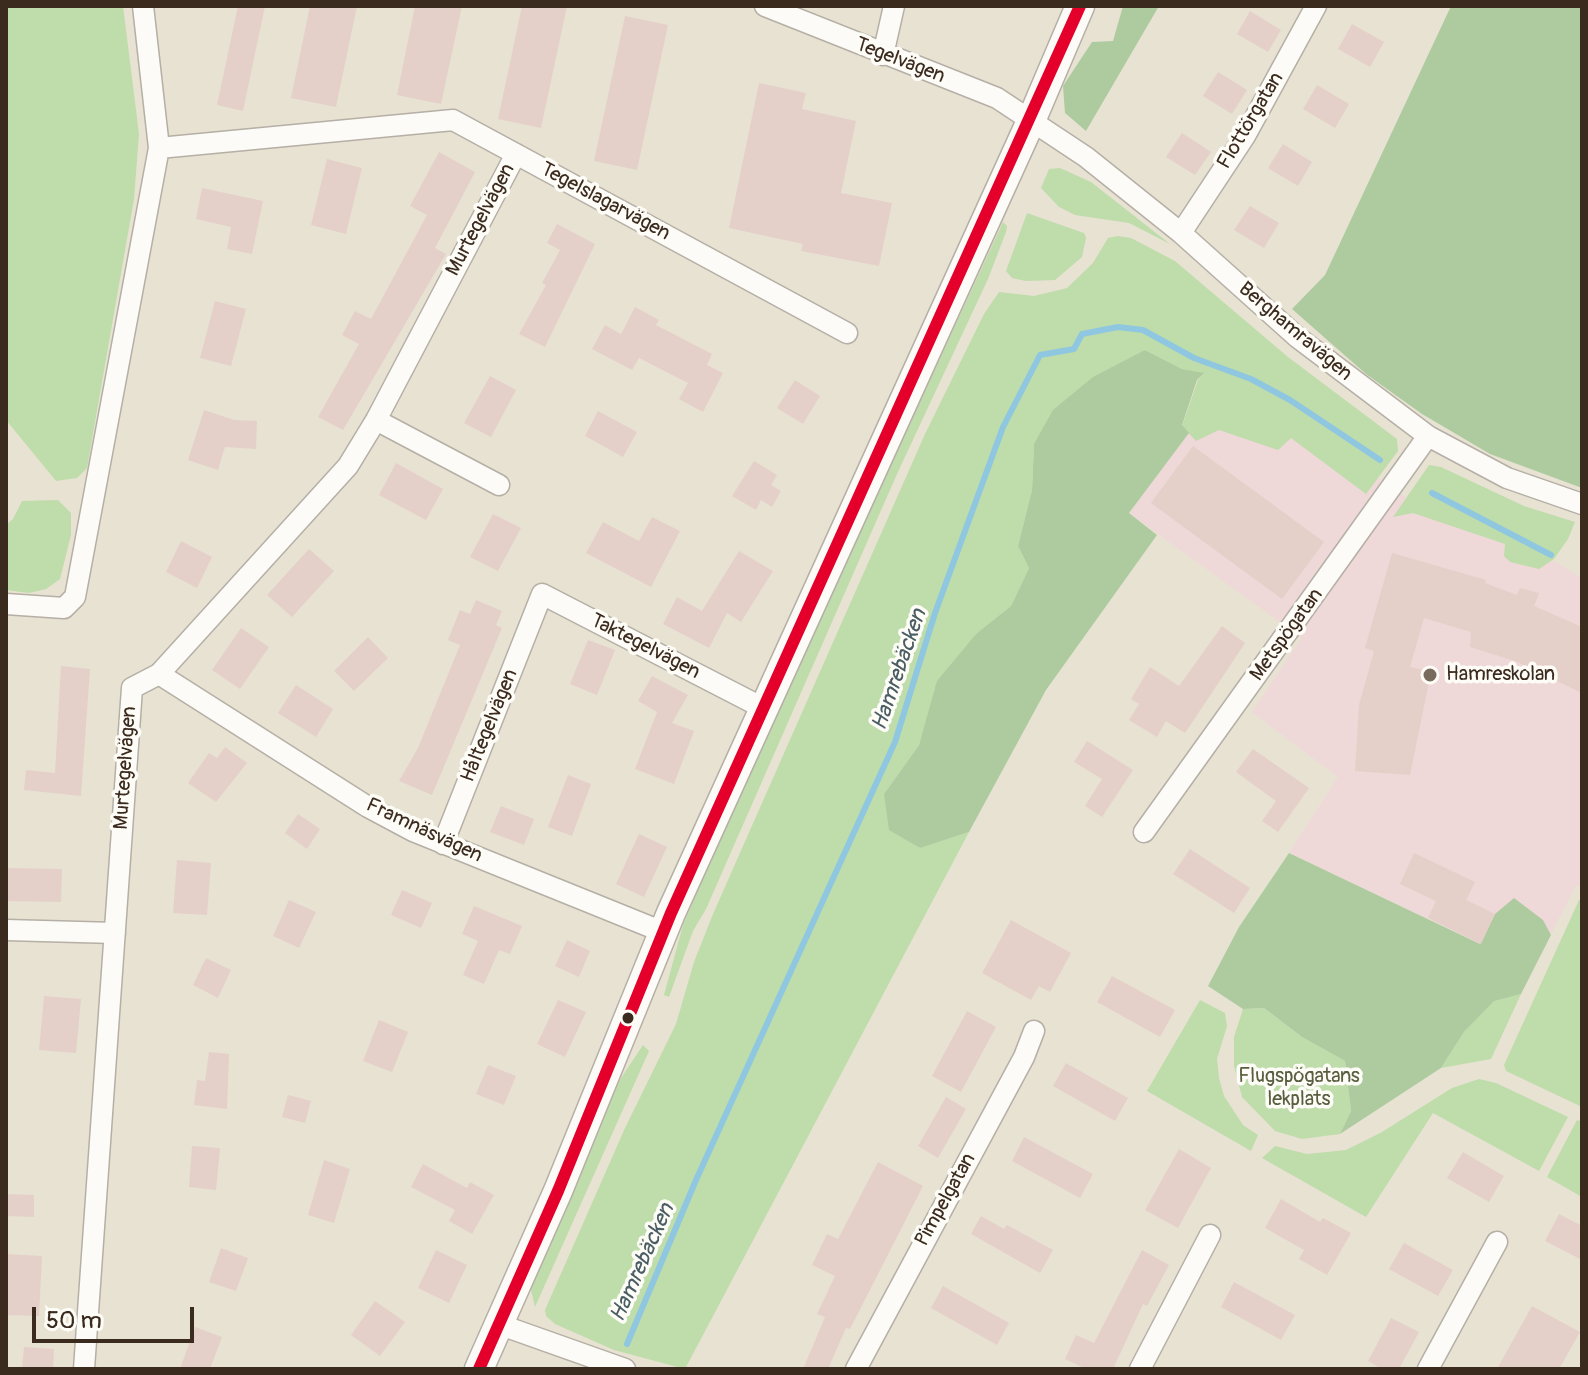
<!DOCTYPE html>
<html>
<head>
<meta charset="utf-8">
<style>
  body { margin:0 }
  #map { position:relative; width:1588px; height:1375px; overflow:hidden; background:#e8e2d3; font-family:Pangolin,sans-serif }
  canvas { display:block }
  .frame { position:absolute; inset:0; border:8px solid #3b2a1e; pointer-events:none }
  .scale { position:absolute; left:32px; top:1307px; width:162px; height:36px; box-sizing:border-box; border:4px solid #3b2a1e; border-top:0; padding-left:10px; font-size:24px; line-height:28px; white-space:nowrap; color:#3b2a1e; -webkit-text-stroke:6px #fdfcf7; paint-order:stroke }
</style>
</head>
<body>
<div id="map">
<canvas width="1588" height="1375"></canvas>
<div class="frame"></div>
<div class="scale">50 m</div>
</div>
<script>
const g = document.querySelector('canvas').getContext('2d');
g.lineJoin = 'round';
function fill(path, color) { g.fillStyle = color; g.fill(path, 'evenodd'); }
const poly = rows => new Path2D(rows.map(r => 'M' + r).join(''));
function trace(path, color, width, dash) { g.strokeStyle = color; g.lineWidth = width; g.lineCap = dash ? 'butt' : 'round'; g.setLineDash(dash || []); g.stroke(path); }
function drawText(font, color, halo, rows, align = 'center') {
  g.font = font + ' Pangolin,sans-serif'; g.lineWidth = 7; g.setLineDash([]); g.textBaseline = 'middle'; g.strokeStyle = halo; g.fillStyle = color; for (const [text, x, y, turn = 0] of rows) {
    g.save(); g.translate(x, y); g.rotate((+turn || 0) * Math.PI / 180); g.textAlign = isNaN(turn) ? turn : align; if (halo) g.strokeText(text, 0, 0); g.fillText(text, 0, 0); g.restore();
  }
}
fill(poly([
  [1233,374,1408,499,1555,562,1582,578,1582,887,1576,885,1527,981,1481,944,1289,853,1338,777,1252,712,1302,638,1129,513]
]), '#efd8d8');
fill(poly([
  [6,6,123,6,139,134,134,199,87,468,77,478,56,481,6,420],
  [1060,168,1091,182,1170,244,1129,223,1075,215,1059,207,1041,188,1049,169],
  [1027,213,1084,233,1086,238,1082,257,1055,280,1026,281,1012,278,1006,271],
  [1003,222,1007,226,1006,232,988,279,897,474,706,909,693,931,669,997,664,995,683,925,759,750],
  [1118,236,1131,238,1175,261,1288,357,1397,439,1398,451,1366,494,1291,438,1278,450,1219,430,1196,441,1182,426,1198,380,1203,374,1182,369,1145,350,1034,444,1032,490,1018,546,1029,568,1011,606,977,633,929,714,919,745,884,794,919,848,969,832,685,1369,614,1350,555,1324,546,1316,545,1310,625,1128,676,1024,694,962,713,914,925,434,984,314,999,292,1034,296,1067,288,1093,263,1108,238],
  [1429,465,1441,467,1524,506,1575,522,1568,539,1554,559,1539,569,1510,562,1504,556,1505,544,1413,513,1393,517],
  [58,500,71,513,71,535,60,579,46,589,29,593,6,590,6,525,13,519,22,501],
  [1579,900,1582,901,1582,1107,1506,1071,1504,1065],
  [1521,994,1491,1059,1441,1068,1464,1032,1494,1000],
  [1200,1000,1225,1013,1227,1026,1217,1059,1219,1078,1224,1096,1243,1125,1258,1135,1251,1151,1147,1091],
  [1264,1008,1302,1037,1345,1061,1351,1111,1340,1134,1302,1139,1275,1131,1242,1097,1234,1066,1234,1037,1243,1009],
  [643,1045,649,1051,535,1307,530,1286,619,1081],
  [1479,1079,1496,1083,1568,1117,1539,1171,1433,1113,1366,1217,1262,1158,1275,1146,1307,1154,1346,1150,1382,1132,1452,1088],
  [1577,1120,1582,1122,1582,1197,1547,1177]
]), '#bfdcab');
fill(poly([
  [1123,6,1159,6,1086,131,1065,113,1063,86,1092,42,1113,41],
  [1451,6,1582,6,1582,488,1490,454,1422,414,1366,374,1292,309,1325,275],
  [1145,350,1182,369,1204,373,1197,380,1182,425,1189,433,1129,513,1157,535,1046,690,969,832,920,848,889,830,884,794,919,745,937,681,977,633,1011,606,1029,568,1018,546,1032,490,1034,444,1053,410,1093,377],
  [1289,853,1480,944,1495,914,1514,898,1543,920,1551,935,1521,994,1494,1001,1464,1032,1441,1068,1340,1134,1351,1111,1345,1061,1302,1037,1264,1008,1243,1009,1208,986,1239,927]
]), '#aecba0');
trace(poly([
  [1432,493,1551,555],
  [627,1344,696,1180,895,742,935,613,1003,427,1040,355,1074,349,1082,334,1118,327,1143,330,1194,358,1251,379,1290,400,1380,460]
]), '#8fc7e0', 6);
fill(poly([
  [238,6,265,6,243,111,217,105],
  [310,6,357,6,336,107,291,98],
  [415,6,462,6,441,104,397,95],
  [522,6,567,6,541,128,498,119],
  [1250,11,1281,30,1268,52,1237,34],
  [625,16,668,25,637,170,594,161],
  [1352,24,1384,42,1370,67,1338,49],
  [1218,72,1247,90,1232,114,1203,96],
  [759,83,806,93,802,109,856,121,841,193,892,203,879,266,801,251,803,244,729,228],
  [1317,85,1349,104,1335,128,1303,109],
  [1182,133,1211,152,1195,175,1166,157],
  [1283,144,1312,162,1298,186,1268,168],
  [439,152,475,172,435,248,446,254,343,430,318,417,359,344,342,335,355,311,371,319,427,215,410,206],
  [327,159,362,168,346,234,311,225],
  [202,188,263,201,252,254,227,249,231,227,196,219],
  [1250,206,1279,223,1264,248,1234,230],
  [557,224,595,244,545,347,519,334,546,285,542,283,560,250,547,243],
  [215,301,246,309,231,366,200,358],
  [635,307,659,320,656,325,712,354,707,365,723,373,703,412,679,399,688,383,639,358,632,370,592,349,605,325,621,334],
  [490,376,516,390,491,437,464,423],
  [795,380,820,396,803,424,777,408],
  [204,410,234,420,257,421,256,449,225,447,218,470,188,460],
  [598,411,637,432,623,457,585,436],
  [1193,446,1324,542,1282,599,1151,503],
  [754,461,777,475,771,485,781,491,772,507,761,500,756,510,732,496],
  [396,463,443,489,426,520,379,495],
  [493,514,521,528,498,571,470,557],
  [652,517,680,531,651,587,586,553,603,522,639,541],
  [181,541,212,557,197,588,166,572],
  [309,549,334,571,292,617,267,595],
  [739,551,773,571,741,622,727,613,709,648,663,624,677,597,702,611],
  [1392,553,1486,580,1485,583,1517,595,1520,588,1539,593,1534,606,1582,627,1582,693,1515,661,1470,647,1471,632,1424,618,1410,667,1431,672,1410,775,1355,771,1359,705,1374,651,1365,648],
  [476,600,502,611,496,625,502,628,432,795,399,781,418,748,460,645,448,640,460,610,470,614],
  [1222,626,1245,643,1185,733,1166,721,1157,737,1129,720,1139,704,1131,699,1150,667,1179,686],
  [241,628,269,647,240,689,212,670],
  [368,637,388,658,354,691,334,671],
  [588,640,615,650,597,695,570,684],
  [61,666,90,669,81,796,24,790,26,770,55,773],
  [652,676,688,695,672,723,694,731,674,784,635,769,657,712,638,701],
  [296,685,333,709,316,737,278,713],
  [1087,741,1133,770,1102,817,1085,806,1102,779,1074,762],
  [225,747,247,763,216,802,188,783,209,753,217,758],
  [1253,749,1309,788,1278,832,1262,821,1276,801,1236,772],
  [568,775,591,784,572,836,548,827],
  [501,806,534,819,524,845,490,832],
  [298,814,320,829,307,849,285,833],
  [639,834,667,847,644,897,616,884],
  [1190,849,1250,888,1234,913,1173,874],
  [1414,853,1475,882,1466,900,1495,914,1481,944,1428,918,1436,901,1400,884],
  [177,860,211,863,207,915,173,913],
  [6,868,62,869,61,902,6,901],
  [402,890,432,903,421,928,391,915],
  [289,900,316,912,299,948,273,936],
  [474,906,522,926,510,954,499,950,484,984,463,975,478,941,462,934],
  [1011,920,1071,953,1050,992,1039,986,1031,1000,982,973],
  [567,940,590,951,579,977,555,966],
  [206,958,231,970,218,998,193,985],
  [1112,976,1175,1010,1160,1037,1097,1002],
  [44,996,81,999,76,1053,39,1050],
  [558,1000,586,1012,565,1057,537,1044],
  [967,1011,996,1027,961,1092,932,1076],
  [379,1020,408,1032,392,1072,363,1061],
  [209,1052,229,1054,227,1109,194,1105,197,1080,205,1081],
  [1066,1063,1128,1098,1115,1121,1053,1086],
  [488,1065,516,1076,504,1105,476,1094],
  [288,1095,311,1101,305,1123,282,1117],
  [946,1097,966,1109,938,1158,918,1146],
  [1024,1137,1093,1174,1080,1198,1012,1161],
  [192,1146,220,1148,216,1190,189,1187],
  [1179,1149,1211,1168,1178,1228,1145,1210],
  [1463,1152,1504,1176,1489,1202,1447,1178],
  [324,1160,350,1169,334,1223,308,1215],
  [878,1162,923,1186,850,1329,846,1328,828,1369,803,1369,825,1317,817,1314,835,1276,812,1265,827,1234,838,1239],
  [423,1164,467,1188,470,1182,494,1195,472,1234,449,1221,455,1210,411,1187],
  [6,1194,34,1195,34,1217,6,1216],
  [1281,1199,1320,1222,1323,1218,1351,1233,1327,1275,1299,1259,1304,1250,1265,1228],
  [1559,1214,1582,1226,1582,1260,1545,1241],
  [981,1216,1004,1229,1007,1225,1053,1250,1040,1273,971,1234],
  [1404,1243,1453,1270,1438,1296,1389,1269],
  [221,1248,248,1258,236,1291,209,1282],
  [436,1250,467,1265,449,1303,418,1288],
  [1142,1250,1169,1265,1147,1306,1143,1304,1113,1369,1086,1369,1065,1359,1076,1335,1094,1343],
  [6,1254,42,1256,39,1316,6,1315],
  [1234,1282,1295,1315,1281,1340,1221,1307],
  [943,1286,1009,1323,997,1345,931,1308],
  [375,1301,405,1322,380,1356,351,1335],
  [1532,1306,1580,1332,1559,1369,1497,1369],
  [1391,1318,1419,1332,1399,1369,1382,1369,1368,1361],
  [195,1327,222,1337,210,1369,180,1369],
  [24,1347,54,1349,53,1369,22,1369]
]), '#e4d0c8');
const street = poly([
  [765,6,997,98,1086,157,1181,233,1297,337,1428,436,1507,478,1582,504],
  [883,55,894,6],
  [159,148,453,120,847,333],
  [1181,233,1245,136,1316,6],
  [376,420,499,485],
  [6,604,64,608,75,597,159,148,143,6],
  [159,674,368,807,413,831,663,932],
  [1144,832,1428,436],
  [443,844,542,594,763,708],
  [6,930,115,933],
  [498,1324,625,1369],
  [84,1369,132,688,159,674,348,466,376,420,516,154],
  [856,1369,1024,1057,1034,1031],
  [1140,1369,1210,1235],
  [1428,1369,1497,1242]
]);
const secondary = poly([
  [479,1369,558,1191,671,913,1031,121,1080,6]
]);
trace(street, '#b5afa5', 23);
trace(secondary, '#b5afa5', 31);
trace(street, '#fcfbf8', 20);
trace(secondary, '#fcfbf8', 28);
trace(poly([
  [479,1369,558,1191,671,913,1080,6]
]), '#e4002b', 12);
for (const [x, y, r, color] of [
  [1430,675,8,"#786a5d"],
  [628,1018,7,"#3b2a1e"]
]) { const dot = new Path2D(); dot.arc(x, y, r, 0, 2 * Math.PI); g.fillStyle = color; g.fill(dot); trace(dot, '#fdfcf7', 3); }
drawText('20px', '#3b2a1e', '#fdfcf7', [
  ["Tegelvägen",900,61,21],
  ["Flottörgatan",1251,121,-59],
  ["Tegelslagarvägen",605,202,28],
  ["Murtegelvägen",481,220,-62],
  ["Berghamravägen",1295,332,40],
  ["Metspögatan",1287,635,-54],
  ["Taktegelvägen",645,647,27],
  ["Håltegelvägen",490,726,-68],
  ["Murtegelvägen",126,768,-86],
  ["Framnäsvägen",424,831,25],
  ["Pimpelgatan",946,1200,-61]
]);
drawText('20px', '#3b2a1e', '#fdfcf7', [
  ["Hamreskolan",1446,675]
], 'left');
drawText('20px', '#595e3f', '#fdfcf7', [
  ["Flugspögatans",1299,1077],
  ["lekplats",1299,1100]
]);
drawText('italic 22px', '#4b5d64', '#fdfcf7', [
  ["Hamrebäcken",900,670,-71],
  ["Hamrebäcken",643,1263,-66]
]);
</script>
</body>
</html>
